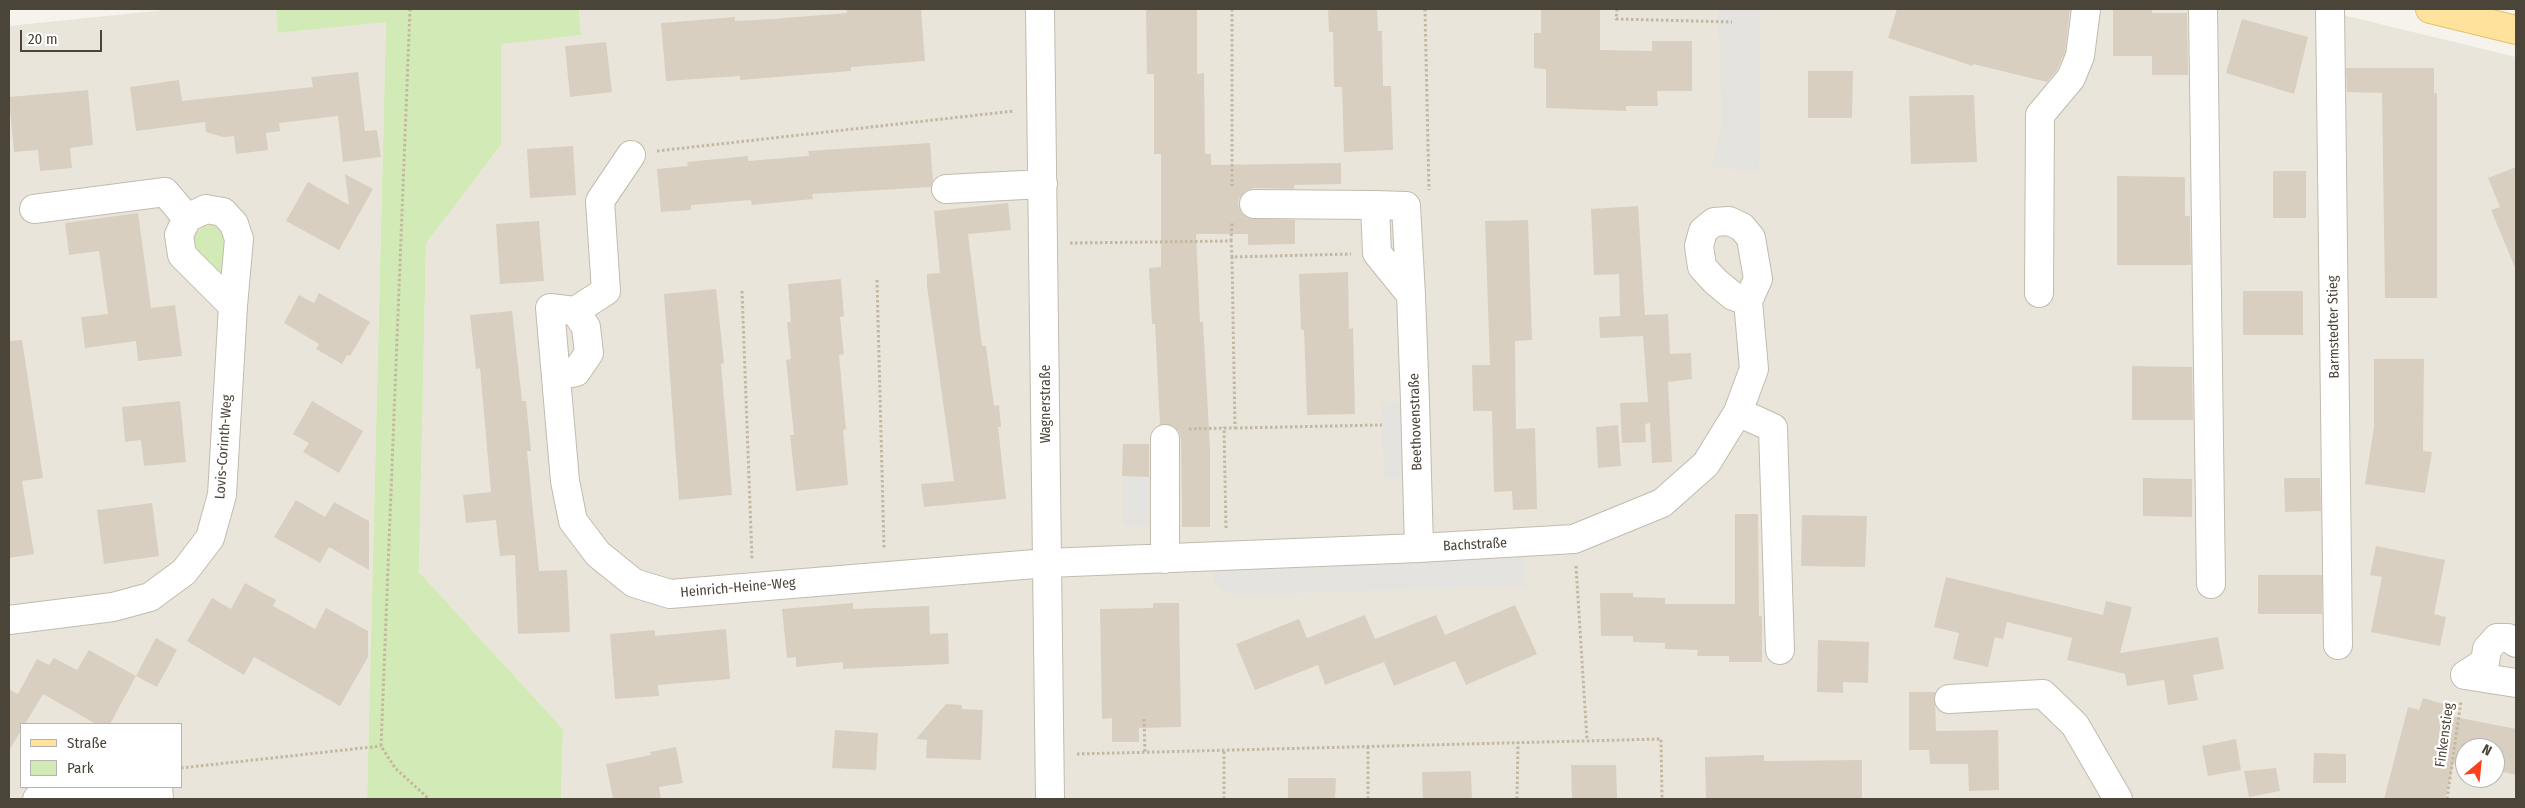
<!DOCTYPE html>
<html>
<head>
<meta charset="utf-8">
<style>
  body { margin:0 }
  #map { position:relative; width:2525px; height:808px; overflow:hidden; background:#f6f3ec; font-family:"Fira Sans Condensed",sans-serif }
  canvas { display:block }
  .frame { position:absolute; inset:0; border:10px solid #4b4439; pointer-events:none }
  .legend { position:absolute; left:20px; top:723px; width:162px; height:65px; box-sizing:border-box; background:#fff; border:1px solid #b7b4b0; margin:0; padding:6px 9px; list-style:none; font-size:15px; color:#4b4439 }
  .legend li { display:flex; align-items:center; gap:10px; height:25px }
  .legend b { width:25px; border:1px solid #b7b4b0 }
  .north { position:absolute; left:2455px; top:738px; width:50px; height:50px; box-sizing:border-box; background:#fff; border:1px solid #b7b4b0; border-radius:50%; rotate:28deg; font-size:14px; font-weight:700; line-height:20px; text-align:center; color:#4b4439 }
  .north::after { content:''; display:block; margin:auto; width:18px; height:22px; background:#fc3f1d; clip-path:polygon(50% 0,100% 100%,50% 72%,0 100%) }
  .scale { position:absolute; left:20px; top:30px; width:82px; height:22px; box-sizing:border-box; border:2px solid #4b4439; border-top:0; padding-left:6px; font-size:15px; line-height:18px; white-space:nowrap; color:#4b4439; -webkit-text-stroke:4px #fff; paint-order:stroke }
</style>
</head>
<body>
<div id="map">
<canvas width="2525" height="808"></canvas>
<div class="frame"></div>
<ul class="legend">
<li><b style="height:6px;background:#ffe39c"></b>Straße</li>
<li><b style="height:14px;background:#d2eab5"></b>Park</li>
</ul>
<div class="north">N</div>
<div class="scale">20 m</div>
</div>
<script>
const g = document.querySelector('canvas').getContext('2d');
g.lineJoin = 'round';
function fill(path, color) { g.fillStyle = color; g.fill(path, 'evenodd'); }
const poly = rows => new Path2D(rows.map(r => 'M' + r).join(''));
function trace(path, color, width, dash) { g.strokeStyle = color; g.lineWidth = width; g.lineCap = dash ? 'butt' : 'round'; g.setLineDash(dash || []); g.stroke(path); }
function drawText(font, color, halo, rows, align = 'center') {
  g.font = font + ' "Fira Sans Condensed",sans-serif'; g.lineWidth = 4.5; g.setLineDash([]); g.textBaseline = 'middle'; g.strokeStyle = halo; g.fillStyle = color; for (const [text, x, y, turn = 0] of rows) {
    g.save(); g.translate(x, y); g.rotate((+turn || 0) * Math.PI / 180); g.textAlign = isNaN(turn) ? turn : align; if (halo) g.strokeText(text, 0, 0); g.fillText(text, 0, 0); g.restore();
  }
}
fill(poly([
  [174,9,276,9,279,33,386,21,367,799,9,799,9,26],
  [21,724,181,724,181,787,21,787],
  [579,9,2318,9,2516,57,2516,799,561,799,563,729,419,572,426,242,501,145,501,43,581,35],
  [2465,748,2495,748,2495,778,2465,778]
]), '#eae5da');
fill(poly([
  [276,9,579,9,581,35,501,44,501,145,426,243,419,572,563,729,561,799,367,799,386,22,278,33],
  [205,225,212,225,226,233,225,286,191,250,193,236]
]), '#d2eab5');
fill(poly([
  [1718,9,1761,9,1759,171,1712,168,1722,124],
  [1415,401,1418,476,1384,479,1381,403],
  [1123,476,1165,477,1165,526,1123,526],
  [1522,542,1525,586,1241,595,1223,591,1214,581,1210,557]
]), '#e5e3e0');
fill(poly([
  [846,9,921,9,925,61,851,67,851,71,740,80,740,76,666,81,661,23,735,17,735,21,772,19,847,13],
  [1146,9,1197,9,1197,74,1204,73,1205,154,1211,154,1211,165,1341,163,1341,184,1294,185,1294,189,1254,188,1246,191,1240,197,1238,203,1240,211,1247,218,1295,220,1295,244,1248,245,1248,234,1196,234,1200,322,1203,322,1210,449,1210,527,1182,527,1181,439,1179,432,1173,426,1160,425,1155,324,1152,324,1149,268,1161,267,1161,154,1154,154,1154,74,1147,74],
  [1328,9,1377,9,1378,31,1382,31,1383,86,1391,86,1393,150,1344,152,1342,87,1334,87,1333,32,1329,32],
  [1541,9,1600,9,1600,50,1652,51,1652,41,1692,41,1692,91,1657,91,1658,106,1626,106,1626,111,1546,108,1546,69,1534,68,1534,33,1541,33],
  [1897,9,2070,9,2065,52,2057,70,2047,82,1973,64,1973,66,1888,38],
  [2113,9,2152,9,2152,13,2187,13,2188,75,2152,75,2152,56,2113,56],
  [2242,19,2308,37,2294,94,2226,73],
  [606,42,612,92,570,97,565,46],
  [2346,68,2434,68,2434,93,2437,93,2437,298,2385,298,2382,93,2347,92],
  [1808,71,1853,71,1852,118,1808,118],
  [358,72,365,131,377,130,381,157,343,162,338,116,279,123,280,131,266,133,268,150,236,154,234,136,223,137,206,132,205,122,136,131,130,87,179,80,182,101,313,87,311,77],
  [88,90,93,145,70,148,72,168,40,171,38,150,14,152,9,97],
  [1974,95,1977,162,1911,164,1909,96],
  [930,143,933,181,931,187,812,194,813,199,752,205,751,200,691,205,691,210,661,212,657,169,688,166,687,162,748,156,748,161,809,156,808,151],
  [573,146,576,195,530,198,527,149],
  [2516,167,2516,270,2491,210,2500,207,2488,178],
  [2273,171,2306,171,2306,218,2273,218],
  [345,174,373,189,339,250,286,221,308,182,349,205],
  [2117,176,2185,177,2185,216,2190,216,2191,265,2117,265],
  [1008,203,1011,230,968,234,982,346,986,346,994,406,999,405,1001,427,998,427,1006,499,924,507,921,484,954,481,927,286,927,274,940,273,934,211],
  [1638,206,1645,315,1668,314,1670,354,1691,353,1692,379,1668,382,1672,462,1652,463,1650,423,1645,424,1646,442,1622,443,1620,403,1648,402,1643,336,1600,338,1599,317,1620,316,1619,274,1594,275,1591,209],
  [138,213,151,308,175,305,182,356,138,361,136,341,85,348,81,317,108,314,99,251,69,255,65,223],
  [1528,220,1532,340,1515,341,1516,429,1535,428,1537,509,1513,510,1512,491,1494,492,1492,411,1473,411,1472,365,1490,365,1485,221],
  [539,221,544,281,500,284,496,224],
  [1348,272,1349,329,1353,328,1355,414,1307,415,1304,330,1301,330,1299,274],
  [841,279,844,316,840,317,844,354,839,355,846,429,843,430,848,485,796,491,790,435,794,435,786,360,791,359,787,322,791,322,788,284],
  [716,289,724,363,721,364,732,495,679,500,664,294],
  [2243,291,2303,291,2303,335,2243,335],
  [319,293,370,322,350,356,347,355,342,364,316,349,319,344,284,323,299,295,314,303],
  [512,311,522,401,526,401,531,451,527,451,539,571,567,570,570,632,518,634,515,555,500,556,496,520,466,523,463,495,491,492,480,368,476,369,470,315],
  [22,340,43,478,22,481,34,554,9,558,9,341],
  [2374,359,2424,359,2423,451,2432,452,2425,493,2365,484,2374,427],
  [2132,366,2192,367,2193,420,2132,420],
  [180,401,186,462,144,466,141,440,125,442,122,407],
  [312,401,363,431,339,473,303,452,309,443,293,434],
  [1618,425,1621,466,1598,468,1596,427],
  [1123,444,1149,444,1149,477,1122,476],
  [2143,478,2192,479,2192,517,2143,516],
  [2284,478,2320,478,2321,511,2285,512],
  [296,500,325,517,334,502,369,521,369,570,329,547,320,563,274,537],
  [152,503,159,556,104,564,97,510],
  [1735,514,1758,514,1759,616,1762,616,1762,662,1729,662,1729,656,1697,656,1698,650,1665,649,1665,643,1633,642,1633,636,1601,636,1600,593,1633,593,1633,597,1665,598,1665,604,1735,604],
  [1802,515,1867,516,1865,567,1801,566],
  [2376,546,2445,560,2434,614,2446,617,2440,646,2371,632,2382,577,2370,575],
  [2258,575,2322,575,2322,614,2258,614],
  [1946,577,2103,615,2106,601,2132,607,2120,653,2218,637,2224,669,2193,675,2198,700,2168,705,2164,680,2127,686,2125,674,2067,660,2072,638,2007,622,2003,639,1995,637,1988,667,1953,659,1959,633,1934,627],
  [245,583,276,600,273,606,315,629,326,608,368,631,368,657,340,706,254,657,244,675,187,641,212,598,231,609],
  [853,603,853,609,929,606,930,634,948,633,949,664,843,669,843,662,796,667,796,657,787,658,782,609],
  [1153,603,1179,603,1181,727,1139,728,1139,742,1112,742,1112,718,1102,719,1100,609,1153,608],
  [1515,605,1537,654,1466,685,1455,661,1394,686,1384,662,1325,685,1318,665,1255,690,1236,644,1299,619,1307,638,1365,615,1375,639,1436,615,1445,635],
  [726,629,730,679,658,685,659,696,615,699,610,634,655,630,655,636],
  [156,638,177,650,157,687,136,676],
  [1818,640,1869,642,1868,683,1843,682,1843,693,1817,692],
  [89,650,136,676,110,724,96,724,43,694,25,724,21,724,21,730,9,751,9,689,18,694,37,659,49,665,54,658,77,670],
  [1909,692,1935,692,1936,731,1998,730,1999,790,1969,791,1968,764,1930,764,1929,750,1909,750],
  [2423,698,2447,705,2445,715,2516,729,2516,775,2495,770,2495,748,2465,748,2465,764,2454,762,2445,799,2384,799,2408,707,2419,710],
  [946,704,962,705,962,709,983,710,981,760,926,758,927,740,916,739],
  [835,730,878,733,876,770,832,768],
  [2236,739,2241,770,2208,776,2202,746],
  [676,747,683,783,659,787,661,799,613,799,606,764,651,755,650,752],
  [2314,753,2346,754,2346,783,2313,783],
  [1764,755,1764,761,1862,760,1862,799,1706,799,1705,757],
  [1571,765,1616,765,1617,799,1572,799],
  [2276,768,2280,791,2249,797,2244,771],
  [1471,771,1472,799,1423,799,1422,772],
  [1288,778,1336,778,1335,799,1288,799]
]), '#d8cfc1');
const minor = poly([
  [1040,9,1050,799],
  [2203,9,2211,584],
  [2330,9,2338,645],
  [946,189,1043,184],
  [1254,204,1375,205],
  [34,209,165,192,187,218],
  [2039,293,2040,115,2071,78,2080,56,2086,9],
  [1411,295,1377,253,1375,205,1406,206,1411,295,1415,401,1419,548],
  [575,311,606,291,600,201,631,155],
  [556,376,576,372,589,353,586,327,575,311,550,308,565,481,573,521,598,554,634,583,670,594,1047,563,1419,548,1574,539,1662,503,1706,464,1738,412,1754,369,1748,301,1758,279,1751,238,1742,227,1729,221,1714,222,1703,231,1699,246,1702,267,1716,282,1733,296,1748,301],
  [1738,412,1773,428,1780,650],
  [1165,559,1165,439],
  [9,620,113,607,150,597,184,572,210,538,222,495,233,306,239,239,234,224,223,212,206,209,187,218,179,235,182,255,233,306],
  [2516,643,2508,638,2497,638,2487,649,2485,662,2465,675,2516,683],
  [1949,699,2043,694,2075,725,2118,799],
  [158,787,159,799],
  [37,799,138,787]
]);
const major = poly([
  [2430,9,2516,30]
]);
trace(minor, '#c2bbae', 30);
trace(major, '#e6c16a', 30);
trace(poly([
  [410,9,381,746,395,768,429,799],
  [1232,9,1232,186],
  [1425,9,1429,190],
  [1617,9,1616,19,1732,22],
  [657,151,1014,111],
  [1231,241,1232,222],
  [1070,243,1231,241,1232,257,1351,254],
  [877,280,884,548],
  [742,291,752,559],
  [1235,428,1382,425],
  [1189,429,1224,428],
  [1226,528,1224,428,1235,428,1232,257],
  [1576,566,1587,740],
  [1144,719,1145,752],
  [1077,754,1661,739,1662,799],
  [181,768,381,746],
  [1224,799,1224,750],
  [1368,799,1368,746],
  [1517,799,1518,742],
  [2447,799,2461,701]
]), '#c4b79f', 3, [2.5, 2.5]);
trace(minor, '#fff', 28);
trace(major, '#ffe39c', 28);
drawText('14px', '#4b4439', '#fff', [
  ["Barmstedter Stieg",2334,327,-91],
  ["Wagnerstraße",1046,404,-90],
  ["Beethovenstraße",1416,422,-92],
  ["Lovis-Corinth-Weg",224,447,-86],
  ["Bachstraße",1475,545,-3],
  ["Heinrich-Heine-Weg",738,588,-5],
  ["Finkenstieg",2445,735,-82]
]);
</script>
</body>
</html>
